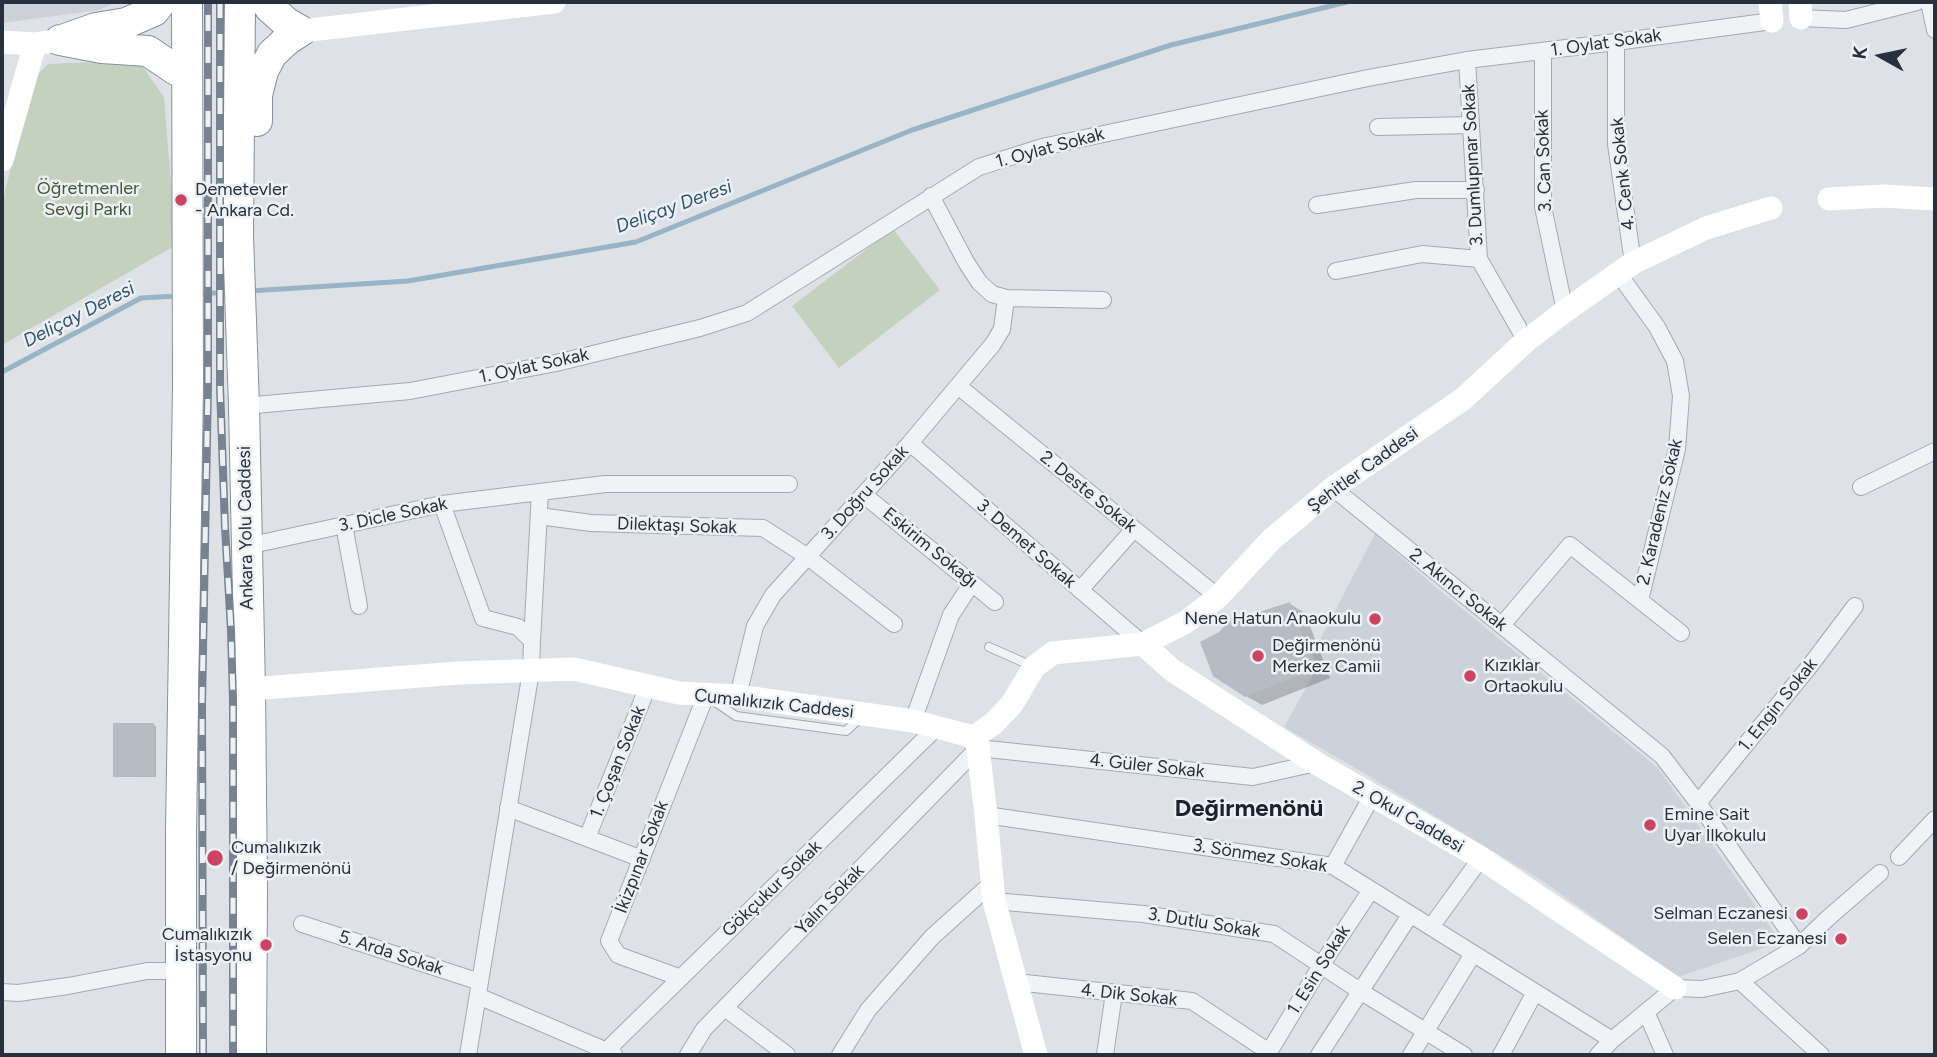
<!DOCTYPE html>
<html>
<head>
<meta charset="utf-8">
<style>
  body { margin:0 }
  #map { position:relative; width:1937px; height:1057px; overflow:hidden; background:#dee2e7; font-family:Figtree,sans-serif }
  canvas { display:block }
  .frame { position:absolute; inset:0; border:4px solid #27313e; pointer-events:none }
  .north { position:absolute; left:1846px; top:21px; width:70px; height:70px; -webkit-text-stroke:5px #edf1f5; paint-order:stroke; rotate:279deg; font-size:19px; font-weight:700; line-height:28px; text-align:center; color:#27313e }
  .north::after { content:''; display:block; margin:auto; width:24px; height:32px; background:#27313e; clip-path:polygon(50% 0,100% 100%,50% 72%,0 100%) }
</style>
</head>
<body>
<div id="map">
<canvas width="1937" height="1057"></canvas>
<div class="frame"></div>
<div class="north">K</div>
</div>
<script>
const g = document.querySelector('canvas').getContext('2d');
g.lineJoin = 'round';
function fill(path, color) { g.fillStyle = color; g.fill(path, 'evenodd'); }
const poly = rows => new Path2D(rows.map(r => 'M' + r).join(''));
function trace(path, color, width, dash) { g.strokeStyle = color; g.lineWidth = width; g.lineCap = dash ? 'butt' : 'round'; g.setLineDash(dash || []); g.stroke(path); }
function drawText(font, color, halo, rows, align = 'center') {
  g.font = font + ' Figtree,sans-serif'; g.lineWidth = 5; g.setLineDash([]); g.textBaseline = 'middle'; g.strokeStyle = halo; g.fillStyle = color; for (const [text, x, y, turn = 0] of rows) {
    g.save(); g.translate(x, y); g.rotate((+turn || 0) * Math.PI / 180); g.textAlign = isNaN(turn) ? turn : align; if (halo) g.strokeText(text, 0, 0); g.fillText(text, 0, 0); g.restore();
  }
}
fill(poly([
  [2,2,117,2,99,10,2,23],
  [1375,534,1433,585,1658,768,1781,942,1678,977,1544,882,1357,769,1284,727,1317,668,1313,653]
]), '#ccd2d9');
fill(poly([
  [138,60,164,97,176,245,2,345,2,204,32,80,48,64],
  [893,229,940,290,839,368,792,306]
]), '#c5d1bf');
fill(poly([
  [1290,604,1305,613,1330,678,1262,705,1246,696],
  [153,725,156,726,156,777,118,777,115,776]
]), '#0003');
trace(poly([
  [250,291,408,281,636,242,912,130,1171,45,1347,2],
  [198,294,230,292],
  [2,372,141,298,177,296]
]), '#99b3c7', 5);
fill(poly([
  [1290,602,1315,669,1245,697,1213,676,1200,642,1219,632,1228,622],
  [113,723,154,723,154,776,113,777]
]), '#b5bcc4');
const lane = poly([
  [989,647,1032,666],
  [714,701,736,716,846,731,861,717]
]);
const street = poly([
  [1929,2,1935,30],
  [1801,18,1846,20,1917,2],
  [1616,42,1616,144,1633,263],
  [1543,52,1543,207,1565,311],
  [1467,60,1479,259,1526,341],
  [1378,127,1471,125],
  [931,196,966,262,979,282,992,294,1006,298,1103,300],
  [1317,205,1416,190,1476,190],
  [1336,271,1422,254,1479,259],
  [1618,273,1657,327,1675,361,1681,396,1677,449,1640,600],
  [958,386,1218,597],
  [244,406,410,391,556,363,700,328,747,313,979,167,1042,147,1368,78,1467,60,1616,42,1772,21],
  [910,443,1143,644],
  [1861,487,1935,451],
  [1333,488,1662,756,1698,803,1799,946],
  [864,495,995,602],
  [442,504,483,618,518,627,532,641,531,671,468,1055],
  [539,516,591,523,763,528,808,557,894,624],
  [344,525,359,606],
  [247,546,442,504,605,484,789,484],
  [1080,590,1134,529],
  [1502,625,1570,545,1681,633],
  [532,641,540,492],
  [738,696,755,626,773,595,910,443,993,344,1002,329,1006,298],
  [913,721,951,615,972,583],
  [1698,803,1809,667,1855,606],
  [508,808,642,859],
  [986,815,1333,866,1612,1040],
  [587,838,648,686],
  [1899,857,1935,819],
  [1333,866,1372,796],
  [994,901,1143,914,1274,934,1360,991,1464,1055],
  [302,924,480,982],
  [1431,927,1481,858],
  [681,978,618,955,609,941,706,695],
  [1740,981,1821,1055],
  [1016,982,1192,1001,1269,1052,1322,964,1371,890],
  [2,992,18,993,68,986,147,971,180,971],
  [478,996,614,1054],
  [725,1008,787,1055],
  [1646,1012,1665,1055],
  [606,1051,936,728],
  [688,1055,704,1029,978,748,1253,777,1316,763],
  [840,1055,868,1010,932,937,992,883],
  [1105,1055,1114,993],
  [1319,1055,1410,915],
  [1411,1055,1473,954],
  [1501,1055,1535,992],
  [1598,1055,1612,1040,1675,988,1702,989,1740,981,1799,946,1828,918,1880,873]
]);
const highway = poly([
  [240,2,238,236,244,406,250,689,252,893,251,1055],
  [65,39,96,28,126,23,154,11,161,2],
  [60,40,102,48,148,51,176,70],
  [257,121,257,95,263,71,272,54,287,40,301,31,287,23,270,8,266,2],
  [181,1055,181,832,188,387,187,2]
]);
trace(lane, '#a3a9b1', 10);
trace(street, '#a3a9b1', 18);
trace(highway, '#85919e', 32);
trace(lane, '#f0f3f6', 8);
trace(street, '#f0f3f6', 16);
trace(poly([
  [1770,2,1772,21],
  [1800,2,1801,18],
  [301,31,554,2],
  [2,42,35,44,47,42],
  [2,160,35,44],
  [1829,199,1883,196,1935,199],
  [1143,644,1172,670,1316,763,1481,858,1675,988],
  [250,689,459,673,574,669,679,693,738,696,913,721,974,737,978,748,986,815,994,901,1036,1055],
  [974,737,994,723,1012,704,1034,667,1053,653,1143,644,1186,622,1218,597,1272,539,1333,488,1463,399,1526,341,1565,311,1633,263,1706,228,1771,208]
]), '#fff', 23);
trace(highway, '#fff', 30);
const rail = poly([
  [220,2,220,387,225,527,231,630,233,700,233,1055],
  [203,1055,202,704,208,386,208,2]
]);
trace(rail, '#778391', 8);
trace(rail, '#edf1f5', 5, [16]);
for (const [x, y, r, color] of [
  [181,200,7,"#cc4363"],
  [1375,619,7,"#cc4363"],
  [1258,656,7,"#cc4363"],
  [1470,676,7,"#cc4363"],
  [1650,825,7,"#cc4363"],
  [215,858,9,"#cc4363"],
  [1802,914,7,"#cc4363"],
  [1841,939,7,"#cc4363"],
  [266,945,7,"#cc4363"]
]) { const dot = new Path2D(); dot.arc(x, y, r, 0, 2 * Math.PI); g.fillStyle = color; g.fill(dot); trace(dot, '#edf1f5', 2.5); }
drawText('18px', '#27313e', '#edf1f5', [
  ["1. Oylat Sokak",1606,43,-8],
  ["1. Oylat Sokak",1050,148,-15],
  ["3. Can Sokak",1544,161,-92],
  ["3. Dumlupınar Sokak",1473,165,-93],
  ["4. Cenk Sokak",1623,174,-96],
  ["1. Oylat Sokak",534,366,-12],
  ["Şehitler Caddesi",1363,470,-36],
  ["2. Deste Sokak",1088,492,39],
  ["3. Doğru Sokak",865,493,-48],
  ["2. Karadeniz Sokak",1660,512,-77],
  ["3. Dicle Sokak",393,515,-12],
  ["Dilektaşı Sokak",677,526,2],
  ["Ankara Yolu Caddesi",246,528,-91],
  ["3. Demet Sokak",1026,544,41],
  ["Eskirim Sokağı",930,548,39],
  ["2. Akıncı Sokak",1458,590,39],
  ["Cumalıkızık Caddesi",774,704,6],
  ["1. Engin Sokak",1778,705,-51],
  ["1. Çoşan Sokak",618,762,-68],
  ["4. Güler Sokak",1147,766,6],
  ["2. Okul Caddesi",1408,817,30],
  ["3. Sönmez Sokak",1260,856,9],
  ["İkizpınar Sokak",642,857,-69],
  ["Gökçukur Sokak",772,889,-44],
  ["Yalın Sokak",830,900,-46],
  ["3. Dutlu Sokak",1204,923,9],
  ["5. Arda Sokak",391,953,18],
  ["1. Esin Sokak",1319,970,-58],
  ["4. Dik Sokak",1129,995,6]
]);
drawText('18px', '#3f5935', '#edf1f5', [
  ["Öğretmenler",88,189],
  ["Sevgi Parkı",88,210]
]);
drawText('18px', '#27313e', '#edf1f5', [
  ["Demetevler",195,190],
  ["- Ankara Cd.",195,211],
  ["Nene Hatun Anaokulu",1361,619,"right"],
  ["Değirmenönü",1272,646],
  ["Merkez Camii",1272,667],
  ["Kızıklar",1484,666],
  ["Ortaokulu",1484,687],
  ["Emine Sait",1664,815],
  ["Uyar İlkokulu",1664,836],
  ["Cumalıkızık",231,848],
  ["/ Değirmenönü",231,869],
  ["Selman Eczanesi",1788,914,"right"],
  ["Cumalıkızık",252,935,"right"],
  ["İstasyonu",252,956,"right"],
  ["Selen Eczanesi",1827,939,"right"]
], 'left');
drawText('italic 19px', '#325371', '#edf1f5', [
  ["Deliçay Deresi",674,207,-20],
  ["Deliçay Deresi",79,315,-27]
]);
drawText('bold 24px', '#1a222e', '#edf1f5', [
  ["Değirmenönü",1249,809]
]);
</script>
</body>
</html>
